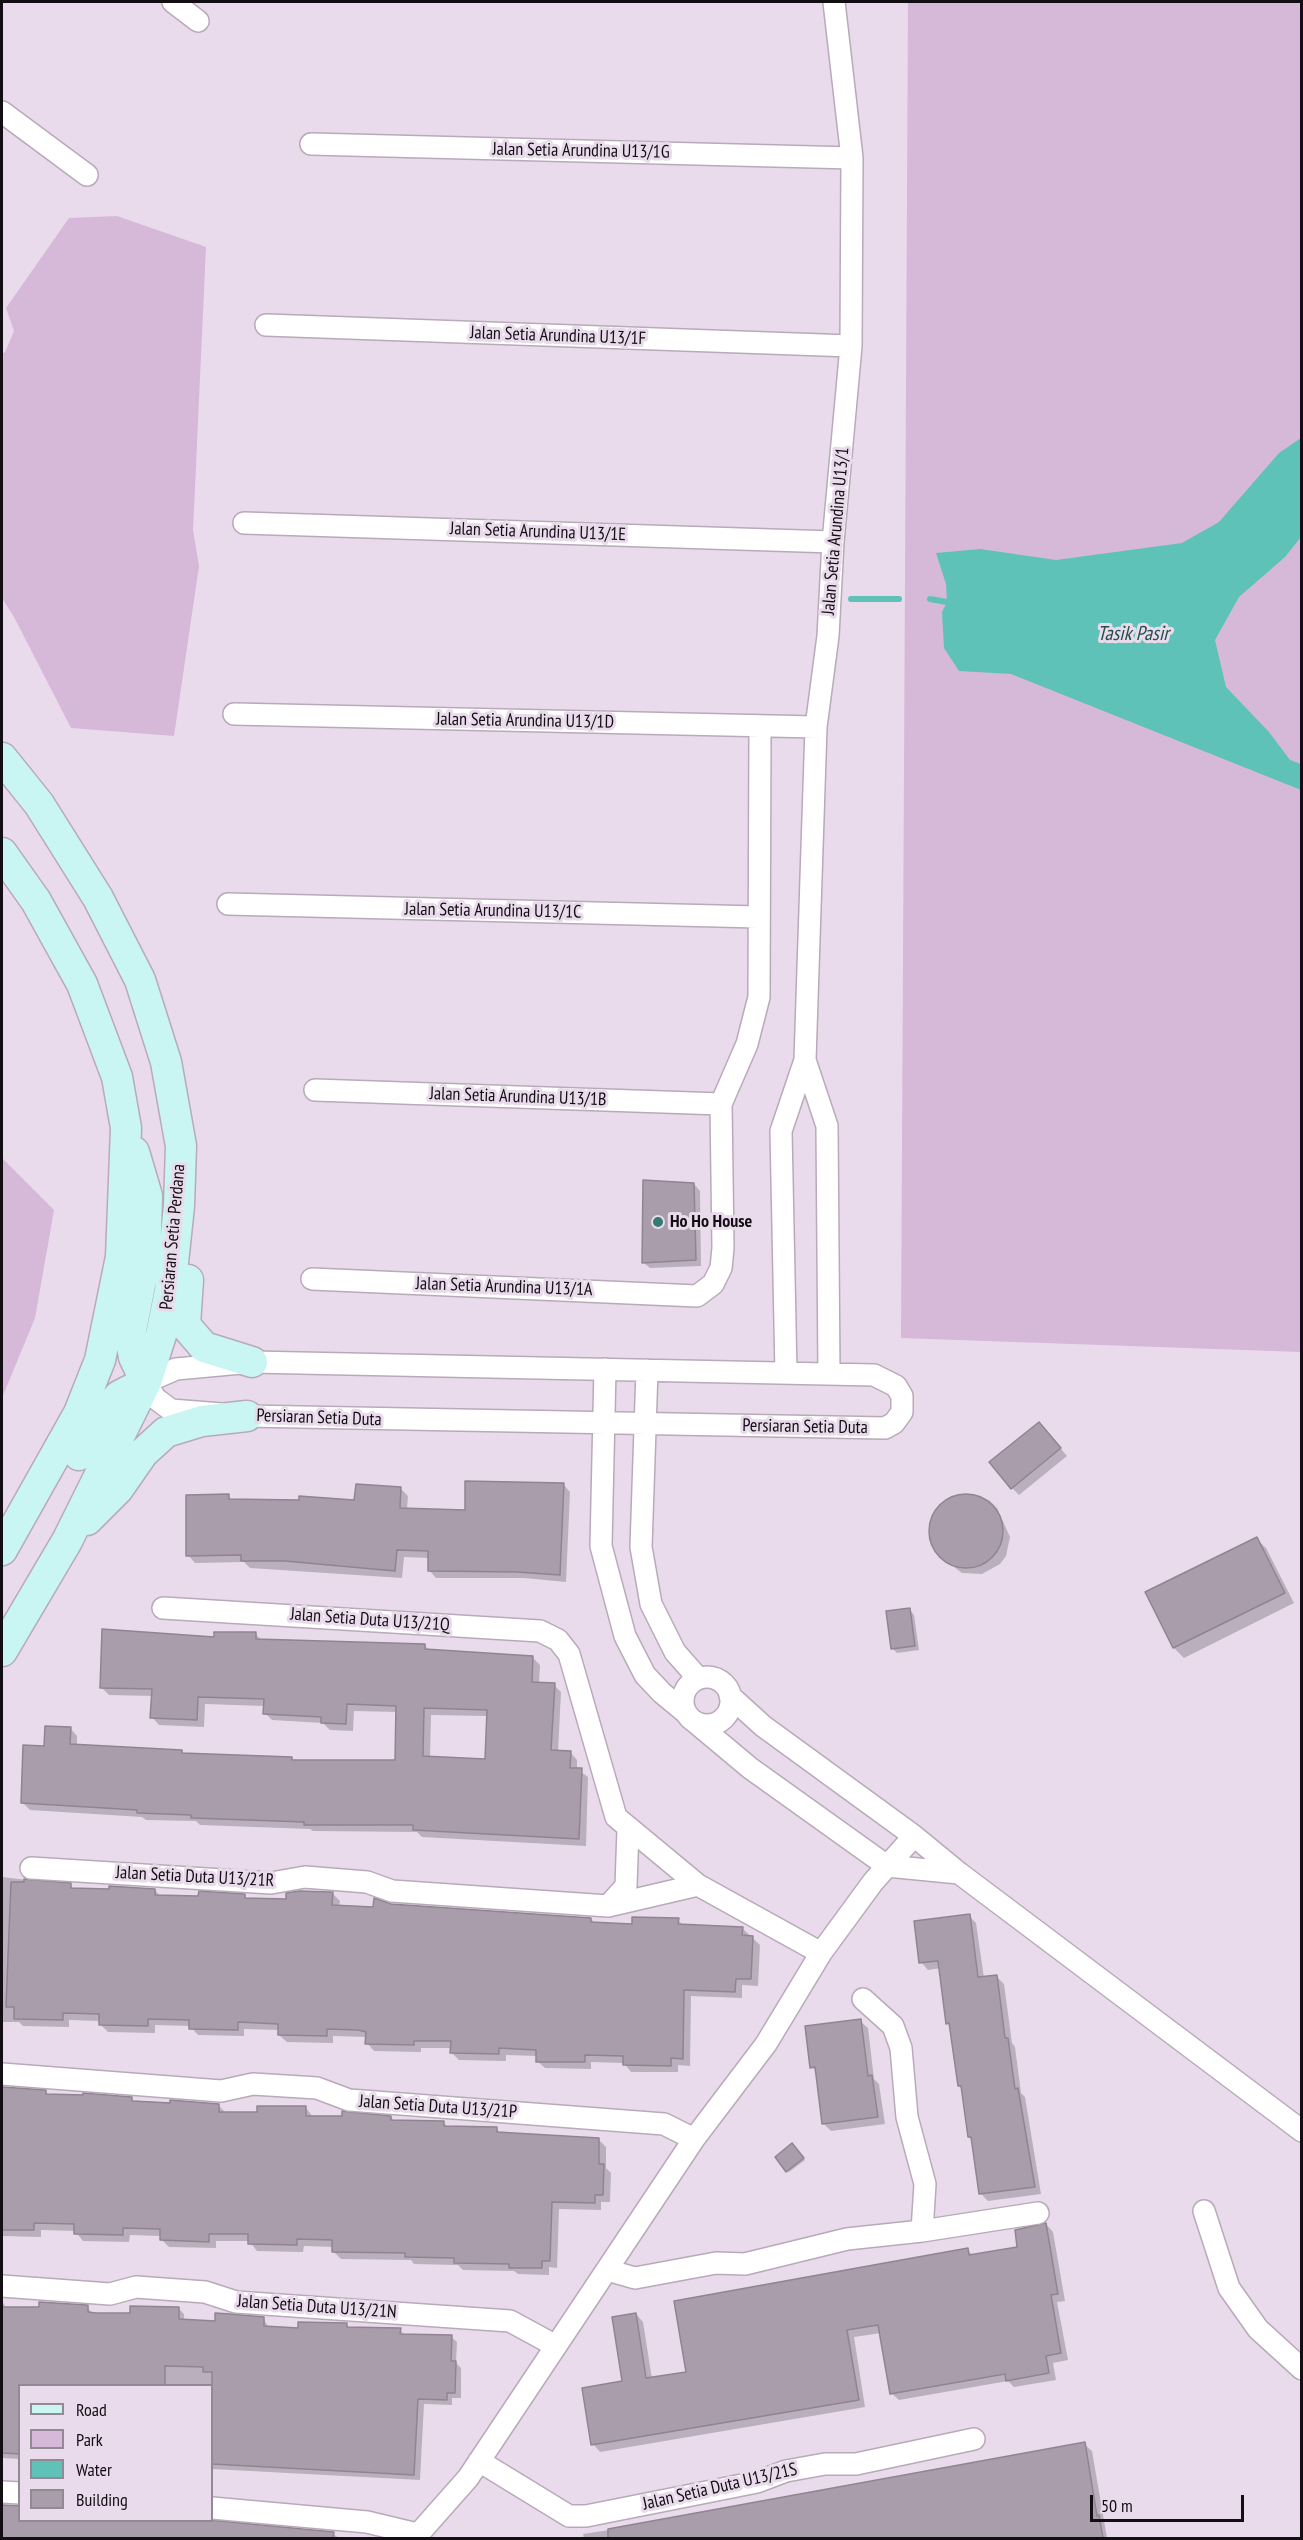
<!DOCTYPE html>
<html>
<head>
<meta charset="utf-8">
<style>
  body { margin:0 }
  #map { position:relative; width:1303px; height:2540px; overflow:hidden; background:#e9dbeb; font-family:"PT Sans Narrow",sans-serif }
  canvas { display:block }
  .frame { position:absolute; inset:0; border:3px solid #130e14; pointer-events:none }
  .legend { position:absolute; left:18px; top:2384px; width:195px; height:138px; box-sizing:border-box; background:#e9dbeb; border:2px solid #938995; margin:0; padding:8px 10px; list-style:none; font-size:18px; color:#130e14 }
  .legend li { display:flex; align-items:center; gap:12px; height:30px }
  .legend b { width:30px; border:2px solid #938995 }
  .scale { position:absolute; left:1090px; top:2495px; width:154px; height:27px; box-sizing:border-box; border:3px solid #130e14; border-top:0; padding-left:8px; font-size:18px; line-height:21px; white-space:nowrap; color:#130e14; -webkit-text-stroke:4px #e9dbeb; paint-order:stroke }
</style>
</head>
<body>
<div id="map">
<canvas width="1303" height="2540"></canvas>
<div class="frame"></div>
<ul class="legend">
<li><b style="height:8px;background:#c9f6f2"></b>Road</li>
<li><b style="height:16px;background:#d6b8d9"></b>Park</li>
<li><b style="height:16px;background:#5fc2b9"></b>Water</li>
<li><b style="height:16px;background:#a99cab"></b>Building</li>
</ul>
<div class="scale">50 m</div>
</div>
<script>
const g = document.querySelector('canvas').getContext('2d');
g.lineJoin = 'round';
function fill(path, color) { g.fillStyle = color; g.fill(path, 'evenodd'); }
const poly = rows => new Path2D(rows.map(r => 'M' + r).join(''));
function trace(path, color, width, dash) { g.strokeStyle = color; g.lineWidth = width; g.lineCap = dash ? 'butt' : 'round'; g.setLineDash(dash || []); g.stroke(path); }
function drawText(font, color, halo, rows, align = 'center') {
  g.font = font + ' "PT Sans Narrow",sans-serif'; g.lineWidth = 6; g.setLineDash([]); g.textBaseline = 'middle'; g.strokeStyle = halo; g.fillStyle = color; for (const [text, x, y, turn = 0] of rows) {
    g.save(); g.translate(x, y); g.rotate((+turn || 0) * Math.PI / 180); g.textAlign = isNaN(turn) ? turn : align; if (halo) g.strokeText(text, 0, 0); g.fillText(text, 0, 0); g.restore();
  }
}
fill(poly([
  [908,2,1301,2,1301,1352,901,1338],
  [117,216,206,247,193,530,199,566,174,736,71,728,14,617,2,598,2,354,5,352,14,331,6,308,69,218],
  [2,1158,54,1210,35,1318,2,1398]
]), '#d6b8d9');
fill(poly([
  [1301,438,1301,537,1285,557,1239,597,1215,640,1226,687,1269,732,1290,760,1301,764,1301,790,1011,674,959,671,944,648,942,612,947,602,946,584,936,553,980,549,1056,560,1182,543,1219,522,1279,453]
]), '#5fc2b9');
fill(poly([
  [694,1184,700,1191,701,1266,650,1268,643,1262],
  [1046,1431,1067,1456,1019,1495,1012,1488],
  [563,1484,570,1492,566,1582,524,1578,436,1578,429,1570,429,1558,404,1557,402,1578,250,1568,244,1562,195,1563,188,1555,228,1496,233,1501,356,1501,401,1489,408,1496,407,1509,466,1511],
  [968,1495,989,1500,997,1508,1010,1537,1006,1556,1000,1564,982,1574,962,1573,945,1560,932,1543,931,1523,941,1506,959,1496],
  [1256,1539,1266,1548,1294,1603,1184,1658,1174,1648,1147,1593],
  [910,1610,914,1615,919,1650,897,1653,892,1648],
  [255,1634,262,1640,425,1646,430,1651,532,1657,540,1665,539,1684,554,1685,561,1692,558,1752,570,1752,577,1760,577,1769,588,1777,586,1846,422,1837,417,1832,313,1831,310,1829,200,1825,196,1821,146,1820,142,1817,30,1810,22,1802,46,1748,70,1728,77,1736,77,1745,182,1751,185,1755,291,1758,294,1761,396,1762,398,1712,354,1711,353,1731,330,1730,323,1723,272,1720,265,1713,265,1706,205,1704,204,1727,159,1725,152,1717,153,1696,109,1695,102,1688,216,1638],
  [431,1715,488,1716,486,1760,430,1758],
  [2,1877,70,1885,75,1890,155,1890,161,1897,244,1896,248,1899,287,1900,332,1893,340,1901,339,1906,375,1908,391,1905,591,1919,595,1923,633,1925,678,1920,684,1926,742,1928,760,1945,758,1986,742,1985,742,1998,691,1996,690,2066,678,2065,678,2072,631,2072,624,2063,591,2062,591,2069,545,2068,537,2061,537,2056,506,2055,506,2061,459,2060,452,2053,452,2048,421,2048,421,2052,374,2051,367,2043,367,2037,333,2036,333,2043,287,2042,279,2035,279,2030,244,2029,244,2036,198,2035,190,2026,155,2025,155,2033,108,2032,101,2025,101,2021,69,2020,69,2027,23,2026,19,2022,2,2022],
  [969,1916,976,1923,984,1978,996,1976,1004,1984,1012,2043,1015,2047,1021,2093,1025,2097,1041,2194,988,2201,980,2193,973,2141,969,2137,963,2090,959,2086,951,2026,948,2023,941,1968,928,1970,921,1962],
  [860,2021,868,2028,874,2079,879,2084,885,2124,831,2131,824,2124,817,2072,812,2067],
  [2,2087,46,2092,50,2096,218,2105,226,2113,259,2113,306,2108,313,2117,391,2117,395,2122,444,2123,448,2127,496,2128,501,2134,598,2139,606,2147,606,2168,611,2173,610,2202,601,2202,601,2210,559,2209,557,2268,549,2267,549,2275,518,2274,514,2271,463,2270,458,2265,414,2264,411,2260,341,2259,334,2252,334,2247,304,2246,303,2252,257,2251,249,2241,216,2241,216,2248,169,2247,162,2240,162,2236,130,2235,129,2242,83,2241,75,2231,41,2230,41,2237,2,2236],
  [792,2145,805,2160,789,2172,787,2171],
  [1046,2224,1053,2232,1065,2301,1057,2302,1068,2360,1053,2363,1056,2380,1014,2387,1008,2381,899,2400,891,2393,881,2333,854,2337,865,2407,600,2452,593,2444,623,2382,636,2314,643,2322,652,2379,688,2373,967,2250,974,2256,1019,2248],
  [2,2301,6,2308,87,2307,93,2314,132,2315,178,2308,184,2314,184,2321,217,2322,263,2318,269,2328,299,2329,346,2325,350,2329,400,2330,406,2336,451,2337,457,2342,456,2363,461,2368,461,2398,452,2398,452,2405,424,2404,420,2480,212,2469,212,2386,20,2386,20,2459,2,2458],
  [1084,2444,1092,2451,1107,2538,584,2538,583,2534,695,2517],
  [20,2505,20,2520,333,2533,338,2538,2,2538,2,2506]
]), '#0003');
trace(poly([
  [851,599,899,599],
  [930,599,947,602]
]), '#5fc2b9', 6);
const building = poly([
  [643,1180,694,1183,696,1260,642,1263,643,1180],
  [1039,1422,1061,1448,1011,1489,989,1462,1039,1422],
  [465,1481,564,1483,560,1575,516,1572,428,1571,428,1551,397,1550,395,1571,285,1561,241,1561,241,1555,186,1556,186,1495,229,1494,229,1499,299,1500,299,1496,354,1500,356,1484,401,1487,400,1508,465,1510,465,1481],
  '929 1531a37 37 0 1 1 74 0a37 37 0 1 1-74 0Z',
  [1257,1537,1285,1593,1173,1648,1145,1592,1257,1537],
  [910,1608,915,1646,891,1649,886,1611,910,1608],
  [102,1629,214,1637,214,1632,256,1632,256,1639,425,1644,425,1649,533,1656,532,1682,555,1683,551,1750,571,1751,570,1768,582,1768,579,1839,413,1830,413,1825,304,1825,304,1822,191,1818,191,1815,137,1813,137,1810,21,1803,23,1745,44,1746,45,1726,71,1727,70,1744,182,1750,182,1753,292,1757,292,1760,395,1760,396,1706,347,1704,346,1724,321,1723,321,1717,263,1714,264,1699,198,1697,197,1720,150,1718,152,1689,100,1688,102,1629],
  [424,1708,487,1710,485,1759,423,1756,424,1708],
  [24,1879,71,1883,71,1888,109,1889,109,1886,155,1889,155,1895,198,1896,199,1891,245,1894,245,1898,286,1899,286,1893,300,1891,329,1892,333,1892,332,1905,373,1907,374,1898,391,1904,591,1918,591,1922,632,1924,632,1917,679,1918,678,1924,743,1927,742,1935,753,1936,751,1979,736,1979,735,1992,684,1990,683,2059,671,2058,671,2066,623,2065,623,2056,585,2055,585,2062,536,2062,536,2050,499,2048,499,2054,450,2053,451,2041,414,2041,414,2045,365,2044,366,2032,358,2030,327,2029,327,2036,278,2035,278,2024,238,2022,238,2030,189,2029,189,2020,148,2019,148,2026,99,2025,99,2014,63,2013,63,2020,14,2019,14,2007,6,2007,11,1882,24,1882,24,1879],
  [970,1914,978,1977,997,1975,1005,2038,1008,2038,1015,2089,1018,2088,1035,2187,979,2194,971,2137,968,2137,961,2086,958,2086,949,2023,946,2024,938,1961,919,1963,914,1921,970,1914],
  [861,2019,868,2076,872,2075,878,2117,822,2124,815,2067,810,2068,805,2026,861,2019],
  [2,2087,46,2090,46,2094,83,2095,83,2093,132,2097,132,2101,170,2103,170,2100,219,2104,219,2112,257,2112,257,2106,306,2106,306,2116,342,2116,342,2111,391,2116,391,2120,444,2121,444,2126,497,2127,497,2132,599,2138,599,2164,604,2164,603,2195,595,2195,595,2203,552,2202,550,2261,542,2261,542,2268,509,2268,509,2264,454,2263,454,2258,405,2257,405,2253,332,2252,332,2240,297,2239,297,2245,248,2244,248,2234,209,2234,209,2242,160,2240,160,2229,123,2228,123,2235,74,2234,74,2224,34,2223,34,2230,2,2230,2,2087],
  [792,2143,804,2158,786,2172,775,2157,792,2143],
  [1046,2223,1058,2294,1051,2295,1061,2353,1046,2356,1049,2373,1006,2381,1005,2374,890,2394,878,2325,847,2330,859,2400,591,2445,582,2388,622,2381,612,2317,636,2313,646,2378,686,2372,674,2301,968,2248,969,2255,1017,2247,1015,2230,1046,2223],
  [39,2302,88,2305,88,2312,96,2313,130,2313,130,2306,179,2307,179,2319,215,2321,215,2313,231,2314,264,2317,264,2326,298,2328,298,2322,347,2323,347,2327,401,2328,400,2334,452,2335,451,2361,456,2361,455,2393,447,2393,447,2400,418,2399,414,2475,212,2464,212,2372,203,2372,203,2367,165,2366,165,2385,20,2385,20,2454,2,2453,2,2307,39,2307,39,2302],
  [1085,2442,1097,2516,1099,2515,1103,2538,608,2538,608,2529,1085,2442],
  [2,2505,20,2506,20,2520,210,2520,334,2532,333,2538,2,2538,2,2505]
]);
fill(building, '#a99cab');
trace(building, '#918492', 1.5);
const street = poly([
  [173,2,198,21],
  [2,112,87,175],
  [311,144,852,158],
  [266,325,851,346],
  [244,523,833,542],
  [234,714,816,727],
  [228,904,758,917],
  [805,1060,816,727,828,636,833,542,851,346,852,158,834,2],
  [315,1090,721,1104],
  [312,1279,697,1296,713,1284,721,1268,723,1248,721,1104,747,1044,759,997,760,727],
  [252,1362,874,1375,896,1386,902,1396,902,1412,894,1423,885,1428,247,1416,171,1410,155,1398,146,1382,176,1369,252,1362],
  [605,1369,601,1546,625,1636,645,1675,662,1693,685,1712],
  [647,1370,641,1547,651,1604,675,1652,698,1678],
  [786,1373,781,1131,805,1060,827,1126,829,1374],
  [163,1608,540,1631,558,1640,569,1654,616,1817,698,1885,821,1953],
  '683 1701a24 24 0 1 1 48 0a24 24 0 1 1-48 0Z',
  [730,1696,763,1726,914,1836,959,1873,1302,2131],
  [695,1722,750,1768,887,1866,959,1873],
  [31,1868,271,1883,305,1877,367,1882,392,1891,608,1906,698,1885],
  [608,1906,626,1886,628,1829],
  [863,1999,893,2026,901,2048,907,2117,925,2184,922,2231],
  [2,2074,221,2091,253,2084,317,2088,349,2100,664,2124,694,2139],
  [1204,2211,1229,2288,1258,2329,1302,2369],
  [607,2270,635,2278,716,2263,745,2264,847,2239,922,2231,1038,2213],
  [2,2286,110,2294,136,2287,205,2292,236,2302,510,2321,556,2346],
  [479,2461,569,2516,586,2516,757,2482,786,2471,825,2464,856,2464,974,2439],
  [2,2492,20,2493],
  [212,2508,367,2522,417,2534],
  [415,2538,468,2478,694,2139,766,2044,821,1953,873,1882,914,1836]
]);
const secondary = poly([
  [2,758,39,804,98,898,140,980,166,1062,181,1146,179,1206,170,1291,161,1335,146,1382,67,1541,2,1651],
  [2,853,36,901,82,984,117,1077,126,1128,121,1257,100,1360,79,1413,2,1550],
  [134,1152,147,1196,145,1260,130,1335,134,1357,146,1382],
  [188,1280,185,1325,204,1347,252,1362],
  [79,1455,100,1417,119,1396,146,1382],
  [87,1520,118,1489,143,1453,166,1432,202,1421,247,1416]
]);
trace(street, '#b8aab9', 24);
trace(secondary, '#b8aab9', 33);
trace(street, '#fff', 21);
trace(secondary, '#c9f6f2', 30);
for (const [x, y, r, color] of [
  [658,1222,6,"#337b74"]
]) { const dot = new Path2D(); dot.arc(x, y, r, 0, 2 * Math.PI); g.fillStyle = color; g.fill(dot); trace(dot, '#e9dbeb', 2); }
drawText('18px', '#130e14', '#e9dbeb', [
  ["Jalan Setia Arundina U13/1G",581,151,1],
  ["Jalan Setia Arundina U13/1F",558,336,2],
  ["Jalan Setia Arundina U13/1",836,531,-85],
  ["Jalan Setia Arundina U13/1E",538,532,2],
  ["Jalan Setia Arundina U13/1D",525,721,1],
  ["Jalan Setia Arundina U13/1C",493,911,1],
  ["Jalan Setia Arundina U13/1B",518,1097,2],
  ["Persiaran Setia Perdana",173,1237,-85],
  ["Jalan Setia Arundina U13/1A",504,1287,2],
  ["Persiaran Setia Duta",319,1418,2],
  ["Persiaran Setia Duta",805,1427,1],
  ["Jalan Setia Duta U13/21Q",370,1620,4],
  ["Jalan Setia Duta U13/21R",195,1877,3],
  ["Jalan Setia Duta U13/21P",438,2107,4],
  ["Jalan Setia Duta U13/21N",317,2307,4],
  ["Jalan Setia Duta U13/21S",720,2487,-13]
]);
drawText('bold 18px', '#130e14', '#e9dbeb', [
  ["Ho Ho House",670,1222]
], 'left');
drawText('italic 20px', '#24504c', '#e9dbeb', [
  ["Tasik Pasir",1133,634]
]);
</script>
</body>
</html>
